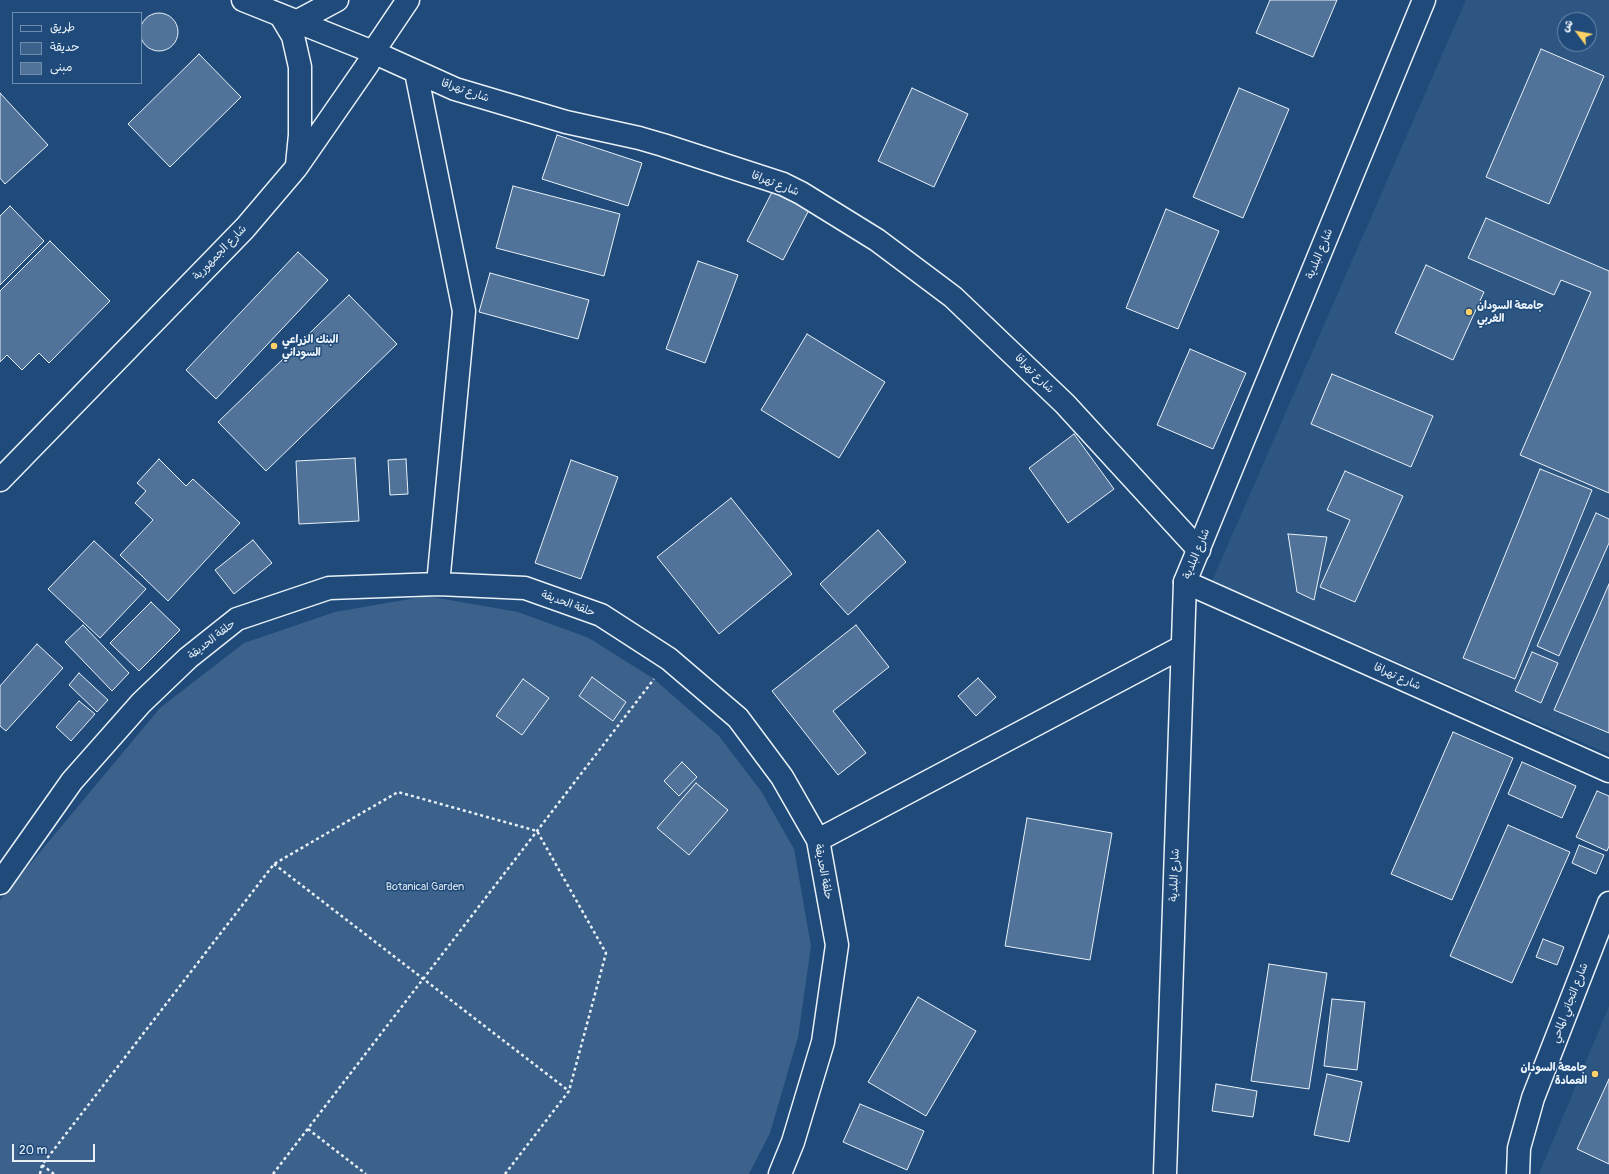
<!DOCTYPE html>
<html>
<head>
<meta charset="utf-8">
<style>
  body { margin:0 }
  #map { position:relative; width:1609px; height:1174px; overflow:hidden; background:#1f4a7a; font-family:Pangolin,"Playpen Sans Arabic",sans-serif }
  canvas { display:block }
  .legend { position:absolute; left:12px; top:12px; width:130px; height:72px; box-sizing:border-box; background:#1f4a7a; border:1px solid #6f8dac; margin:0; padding:5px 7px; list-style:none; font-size:12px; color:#e8f1f8 }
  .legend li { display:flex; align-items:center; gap:8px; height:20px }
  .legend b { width:20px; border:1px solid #6f8dac }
  .north { position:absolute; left:1557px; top:12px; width:40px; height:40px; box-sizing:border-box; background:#1f4a7a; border:1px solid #6f8dac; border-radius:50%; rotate:302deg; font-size:11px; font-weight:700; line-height:16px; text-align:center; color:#e8f1f8 }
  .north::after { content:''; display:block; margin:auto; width:14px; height:18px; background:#ffd166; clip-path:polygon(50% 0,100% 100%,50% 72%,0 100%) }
  .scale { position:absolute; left:12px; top:1144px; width:83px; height:18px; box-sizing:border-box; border:2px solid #e8f1f8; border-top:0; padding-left:5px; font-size:12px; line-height:14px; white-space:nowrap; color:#e8f1f8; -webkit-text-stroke:3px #1f4a7a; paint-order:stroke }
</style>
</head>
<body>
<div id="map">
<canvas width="1609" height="1174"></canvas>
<ul class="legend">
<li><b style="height:5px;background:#1f4a7a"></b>طريق</li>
<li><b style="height:11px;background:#3c628c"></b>حديقة</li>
<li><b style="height:11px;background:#517399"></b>مبنى</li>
</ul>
<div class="north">ش</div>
<div class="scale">20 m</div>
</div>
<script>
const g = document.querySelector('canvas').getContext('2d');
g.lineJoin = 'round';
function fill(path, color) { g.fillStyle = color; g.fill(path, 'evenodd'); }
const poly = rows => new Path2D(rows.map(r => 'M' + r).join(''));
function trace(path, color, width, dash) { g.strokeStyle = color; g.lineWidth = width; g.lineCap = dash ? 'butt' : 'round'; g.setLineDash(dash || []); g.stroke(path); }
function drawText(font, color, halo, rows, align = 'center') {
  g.font = font + ' Pangolin,"Playpen Sans Arabic",sans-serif'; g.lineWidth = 3; g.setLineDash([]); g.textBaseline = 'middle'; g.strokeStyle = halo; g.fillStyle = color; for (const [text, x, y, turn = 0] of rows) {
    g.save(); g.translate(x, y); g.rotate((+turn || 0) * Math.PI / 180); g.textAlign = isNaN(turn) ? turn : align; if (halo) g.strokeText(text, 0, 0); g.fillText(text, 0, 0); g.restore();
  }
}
fill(poly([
  [1466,0,1609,0,1609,754,1212,581],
  [1565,20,1589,20,1589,44,1565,44],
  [1609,1006,1609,1174,1539,1174,1552,1143]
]), '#2e5683');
fill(poly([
  [427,596,518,612,589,638,654,679,719,736,761,791,794,849,811,946,798,1037,770,1133,749,1174,0,1174,0,900,160,708,244,643,335,612]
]), '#3c628c');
const building = poly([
  [1270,0,1337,0,1313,57,1256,33,1270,0],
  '140 32a19 19 0 1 1 38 0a19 19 0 1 1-38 0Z',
  [1541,49,1604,76,1549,204,1486,177,1541,49],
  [199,54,241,97,170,167,128,124,199,54],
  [912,88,968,114,934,187,878,161,912,88],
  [1239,88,1289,109,1243,218,1193,197,1239,88],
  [0,93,48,145,5,184,0,178,0,93],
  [557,135,642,163,628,206,542,179,557,135],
  [513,186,620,214,604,276,496,248,513,186],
  [772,192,809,210,783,260,747,241,772,192],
  [10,206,44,241,0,285,0,216,10,206],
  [1166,209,1219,231,1178,329,1126,308,1166,209],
  [1486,218,1609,271,1609,493,1520,455,1591,292,1561,280,1554,295,1468,258,1486,218],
  [50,241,110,301,49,363,39,353,22,370,7,355,0,362,0,291,50,241],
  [298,252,328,280,216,399,186,370,298,252],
  [698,261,738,275,705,363,666,349,698,261],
  [1426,265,1484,292,1453,360,1395,333,1426,265],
  [490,273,589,300,578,339,479,312,490,273],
  [349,295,397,344,266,471,218,422,349,295],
  [807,334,885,382,839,458,761,410,807,334],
  [1190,349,1246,373,1213,449,1157,425,1190,349],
  [1332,374,1433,416,1411,467,1311,424,1332,374],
  [1074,434,1114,489,1068,523,1029,468,1074,434],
  [355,458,359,521,299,524,296,461,355,458],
  [159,459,186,486,193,479,240,523,168,601,120,555,153,520,135,503,146,491,137,483,159,459],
  [406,459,408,494,390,495,388,460,406,459],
  [571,460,618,477,581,579,535,563,571,460],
  [1540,469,1592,490,1515,679,1463,658,1540,469],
  [1345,471,1403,496,1355,602,1320,587,1350,520,1327,510,1345,471],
  [731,498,792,574,719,634,657,557,731,498],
  [1596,513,1609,519,1609,543,1559,656,1537,646,1596,513],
  [878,530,906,562,848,615,820,584,878,530],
  [1288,534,1327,537,1314,600,1297,592,1288,534],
  [253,540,272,563,234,594,215,570,253,540],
  [94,541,146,589,100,638,48,589,94,541],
  [1609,584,1609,733,1554,710,1609,584],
  [151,602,180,630,139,671,110,643,151,602],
  [83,625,129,673,112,691,65,642,83,625],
  [856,625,889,667,833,711,866,753,838,775,772,691,856,625],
  [37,644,63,668,6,731,0,726,0,686,37,644],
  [1532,652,1558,663,1541,703,1515,691,1532,652],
  [79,673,108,700,97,712,69,685,79,673],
  [592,677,626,702,613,721,579,696,592,677],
  [978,678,996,697,976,716,958,696,978,678],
  [523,679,549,698,522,735,496,716,523,679],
  [79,701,95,714,71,741,56,727,79,701],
  [1453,732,1513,758,1452,900,1391,874,1453,732],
  [682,762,697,777,679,796,664,781,682,762],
  [1522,762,1576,786,1562,818,1508,794,1522,762],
  [696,783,728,810,689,855,657,828,696,783],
  [1597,791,1609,796,1609,846,1607,851,1576,837,1597,791],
  [1027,818,1112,833,1090,960,1005,946,1027,818],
  [1508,825,1570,852,1512,983,1450,956,1508,825],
  [1579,845,1604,855,1596,874,1572,863,1579,845],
  [1543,939,1564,947,1557,965,1536,957,1543,939],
  [1269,964,1327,973,1309,1089,1251,1081,1269,964],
  [918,997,976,1031,926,1116,868,1082,918,997],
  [1332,999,1365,1002,1357,1070,1324,1066,1332,999],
  [1327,1074,1362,1082,1349,1142,1314,1135,1327,1074],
  [1609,1079,1609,1164,1577,1149,1609,1079],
  [1216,1084,1257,1091,1253,1117,1212,1111,1216,1084],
  [860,1104,924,1131,907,1170,843,1142,860,1104]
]);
fill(building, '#517399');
trace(building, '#e8f1f8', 1);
const street = poly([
  [243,0,373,52,455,89,566,122,639,138,663,145,783,184,801,193,877,240,953,297,1065,404,1199,550],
  [416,72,464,311,438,584],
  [1185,582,1609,771],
  [818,840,1182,647],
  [0,883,72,781,141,703,188,658,237,619,329,588,438,584,525,588,601,615,669,659,738,718,782,777,818,840,837,945,823,1042,793,1142,780,1174],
  [1518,1174,1519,1148,1533,1098,1609,903]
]);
const secondary = poly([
  [281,16,293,36,300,67,300,135,297,165],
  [296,22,337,0],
  [0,480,245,228,296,168,368,64,373,52,408,0],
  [1165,1174,1185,582,1424,0]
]);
trace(street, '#e8f1f8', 25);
trace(secondary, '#e8f1f8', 25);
trace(poly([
  [274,864,569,1091],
  [308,1129,366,1174],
  [42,1165,54,1174],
  [40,1174,42,1165,274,864,398,792,537,831,606,953,569,1091,505,1174],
  [273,1174,654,679]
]), '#e8f1f8', 2.5, [3, 3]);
trace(street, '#1f4a7a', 22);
trace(secondary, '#1f4a7a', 22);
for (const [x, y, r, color] of [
  [1469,312,4,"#ffd166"],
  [274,346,4,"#ffd166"],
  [1595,1074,4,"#ffd166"]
]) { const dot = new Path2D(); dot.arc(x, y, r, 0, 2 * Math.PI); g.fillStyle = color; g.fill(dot); trace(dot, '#1f4a7a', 1.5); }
drawText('11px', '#e8f1f8', '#1f4a7a', [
  ["شارع تهراقا",465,91,19],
  ["شارع تهراقا",775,184,21],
  ["شارع الجمهورية",220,253,-46],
  ["شارع البلدية",1320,254,-68],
  ["شارع تهراقا",1034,374,45],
  ["شارع البلدية",1197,554,-68],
  ["حلقة الحديقة",568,604,20],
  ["حلقة الحديقة",212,640,-38],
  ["شارع تهراقا",1397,677,24],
  ["حلقة الحديقة",823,872,79],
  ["شارع البلدية",1175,875,-88],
  ["شارع التجاني الماحي",1570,1003,-69]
]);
drawText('bold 11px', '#e8f1f8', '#1f4a7a', [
  ["جامعة السودان",1477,306],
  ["الغربي",1477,319],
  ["البنك الزراعي",282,340],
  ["السوداني",282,353],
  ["جامعة السودان",1587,1068,"right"],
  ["العمادة",1587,1081,"right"]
], 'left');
drawText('11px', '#d7e3ed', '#1f4a7a', [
  ["Botanical Garden",425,887]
]);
</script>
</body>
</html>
